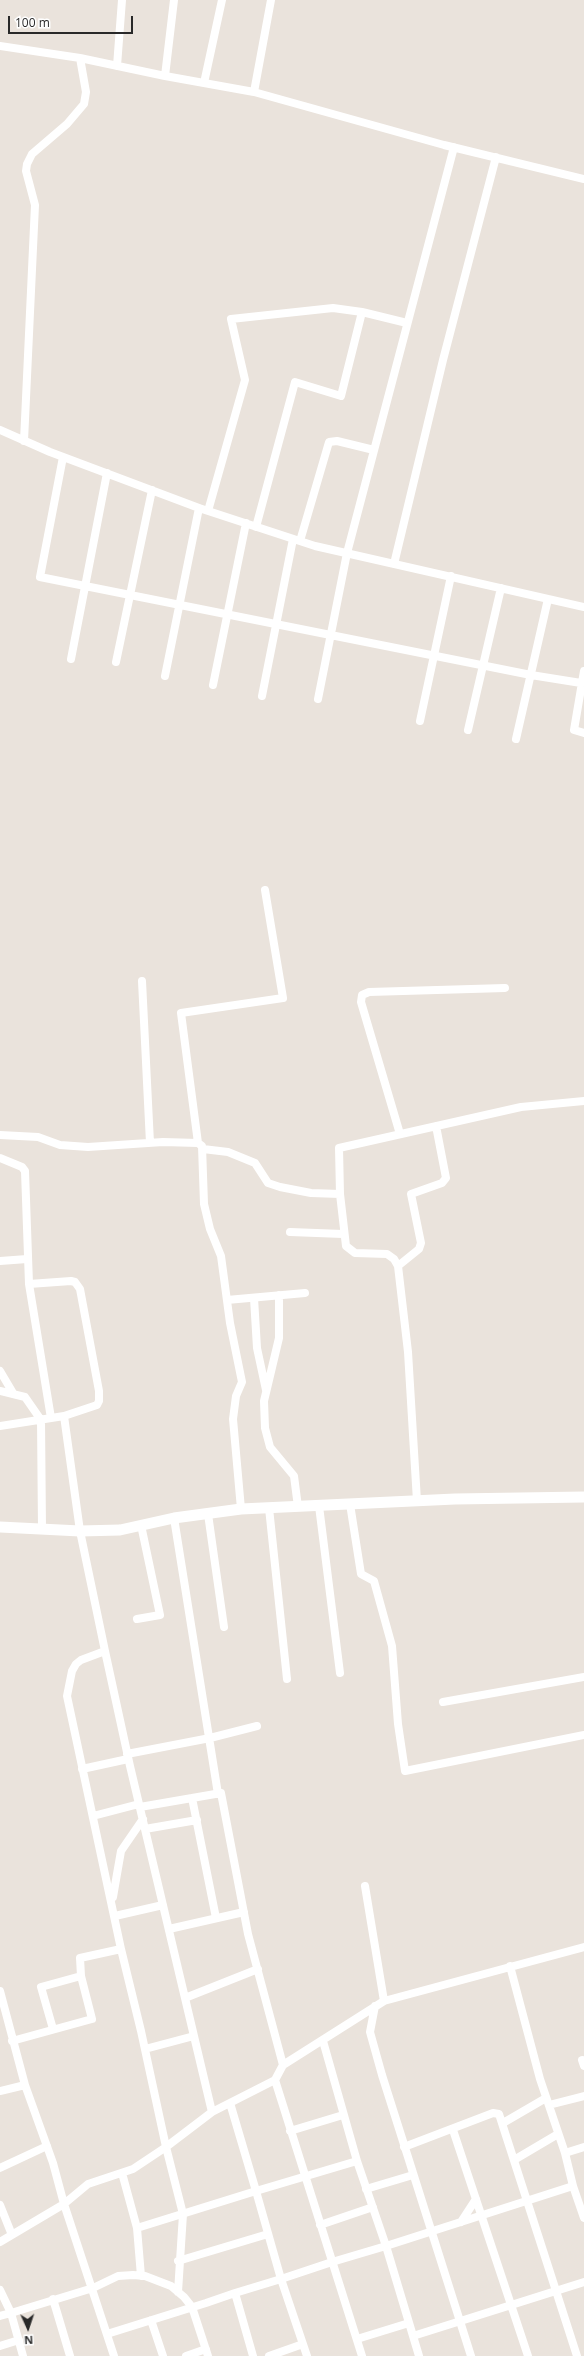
<!DOCTYPE html>
<html>
<head>
<meta charset="utf-8">
<style>
  body { margin:0 }
  #map { position:relative; width:584px; height:2356px; overflow:hidden; background:#eae3dc; font-family:"Open Sans",sans-serif }
  canvas { display:block }
  .north { position:absolute; left:8px; top:2308px; width:40px; height:40px; -webkit-text-stroke:3px #fff; paint-order:stroke; rotate:177deg; font-size:11px; font-weight:700; line-height:16px; text-align:center; color:#292929 }
  .north::after { content:''; display:block; margin:auto; width:14px; height:18px; background:#292929; clip-path:polygon(50% 0,100% 100%,50% 72%,0 100%) }
  .scale { position:absolute; left:8px; top:16px; width:125px; height:18px; box-sizing:border-box; border:2px solid #292929; border-top:0; padding-left:5px; font-size:12px; line-height:14px; white-space:nowrap; color:#292929; -webkit-text-stroke:3px #fff; paint-order:stroke }
</style>
</head>
<body>
<div id="map">
<canvas width="584" height="2356"></canvas>
<div class="north">N</div>
<div class="scale">100 m</div>
</div>
<script>
const g = document.querySelector('canvas').getContext('2d');
g.lineJoin = 'round';
const poly = rows => new Path2D(rows.map(r => 'M' + r).join(''));
function trace(path, color, width, dash) { g.strokeStyle = color; g.lineWidth = width; g.lineCap = dash ? 'butt' : 'round'; g.setLineDash(dash || []); g.stroke(path); }
trace(poly([
  [0,46,80,58,165,76,254,92,444,145,584,179],
  [117,66,122,0],
  [165,76,174,0],
  [204,83,222,0],
  [254,92,271,0],
  [362,312,407,323],
  [0,430,50,452,199,508,315,546,584,607],
  [24,441,35,205,26,171,27,164,32,154,67,124,84,104,86,92,80,58],
  [63,457,40,577,531,675,581,683],
  [208,511,245,380,231,319,333,308,362,312,341,396,295,382,256,527],
  [300,541,329,442,337,441,374,450],
  [394,564,443,360,496,157],
  [71,659,107,473],
  [116,662,152,490],
  [584,671,574,730,584,733],
  [165,676,199,508],
  [213,685,246,523],
  [262,696,293,539],
  [318,699,347,553,454,147],
  [420,721,451,576],
  [468,730,501,588],
  [516,739,548,599],
  [142,981,150,1143],
  [400,1134,361,1002,362,995,369,992,505,988],
  [0,1135,38,1137,60,1145,88,1147,163,1142,198,1143,202,1146,204,1204,210,1229,221,1256,230,1323,242,1382,236,1396,233,1419,241,1509],
  [198,1143,181,1013,283,998,265,890],
  [203,1149,228,1152,255,1163,268,1183,280,1187,311,1193,340,1194],
  [0,1158,22,1167,25,1171,29,1284,51,1418],
  [290,1232,343,1234],
  [0,1261,27,1259],
  [398,1266,419,1249,421,1243,411,1194,442,1183,446,1178,436,1126],
  [29,1284,71,1281,75,1282,80,1289,99,1391,99,1401,97,1405,64,1416],
  [279,1295,279,1338,264,1401,265,1428,270,1447,294,1476,298,1507],
  [254,1298,257,1348,266,1390],
  [227,1300,305,1293],
  [0,1371,13,1393],
  [0,1391,25,1397,41,1420,42,1529],
  [0,1426,64,1416,80,1531,105,1651,130,1766,212,2112,275,2080,362,2356],
  [417,1501,408,1352,398,1266,394,1259,387,1254,355,1253,346,1246,340,1194,339,1148,521,1107,584,1101],
  [350,1504,361,1574,374,1581,392,1646,398,1724,405,1771,584,1735],
  [319,1506,340,1673],
  [269,1508,287,1679],
  [208,1514,224,1627],
  [174,1518,218,1794],
  [137,1619,160,1615,141,1525],
  [443,1702,584,1677],
  [127,1754,210,1738,257,1726],
  [82,1769,128,1759],
  [192,1798,216,1918],
  [140,1807,221,1793,248,1934,283,2065,275,2080],
  [93,1816,139,1804],
  [145,1829,197,1820],
  [365,1886,384,2001],
  [113,1897,121,1851,143,1819],
  [115,1916,163,1905],
  [169,1929,244,1912],
  [510,1966,540,2079,565,2153],
  [0,1991,25,2085,53,2163,64,2204,114,2356],
  [185,1998,258,1969],
  [375,2006,370,2032,382,2075,471,2356],
  [53,2029,41,1987,81,1976],
  [12,2041,92,2019,81,1976,80,1958,121,1949],
  [323,2041,357,2161],
  [145,2049,194,2036],
  [582,2060,584,2066],
  [283,2065,384,2001,584,1947],
  [0,2091,25,2085],
  [549,2105,584,2096],
  [503,2123,546,2098],
  [453,2130,528,2356],
  [290,2131,343,2115],
  [404,2147,493,2113,499,2114,577,2356],
  [514,2160,558,2134],
  [0,2168,47,2146],
  [122,2173,137,2228,141,2276],
  [573,2186,565,2153,584,2147],
  [366,2189,413,2175],
  [0,2205,12,2235],
  [461,2222,476,2199],
  [320,2225,373,2207],
  [137,2228,256,2191,230,2103],
  [0,2242,64,2204,88,2184,133,2169,166,2147,141,2031,121,1949,67,1696,72,1671,76,1664,81,1660,105,1651],
  [178,2261,268,2234],
  [0,2290,11,2313,0,2316],
  [178,2292,183,2214,166,2147,212,2112],
  [235,2293,253,2356],
  [53,2299,70,2356],
  [151,2320,163,2356],
  [107,2334,206,2303,235,2293,281,2279,332,2262,386,2246,357,2161,256,2191,281,2279,307,2356],
  [413,2336,584,2282],
  [357,2339,409,2323],
  [0,2346,19,2340],
  [23,2356,11,2313,93,2288,118,2276,133,2275,145,2276,171,2286,184,2297,192,2307,208,2356],
  [186,2356,206,2349],
  [269,2356,303,2344],
  [419,2356,386,2246,573,2186,584,2218]
]), '#fff', 8);
trace(poly([
  [0,1527,80,1531,120,1530,174,1518,241,1509,455,1499,584,1497]
]), '#fff', 11);
</script>
</body>
</html>
